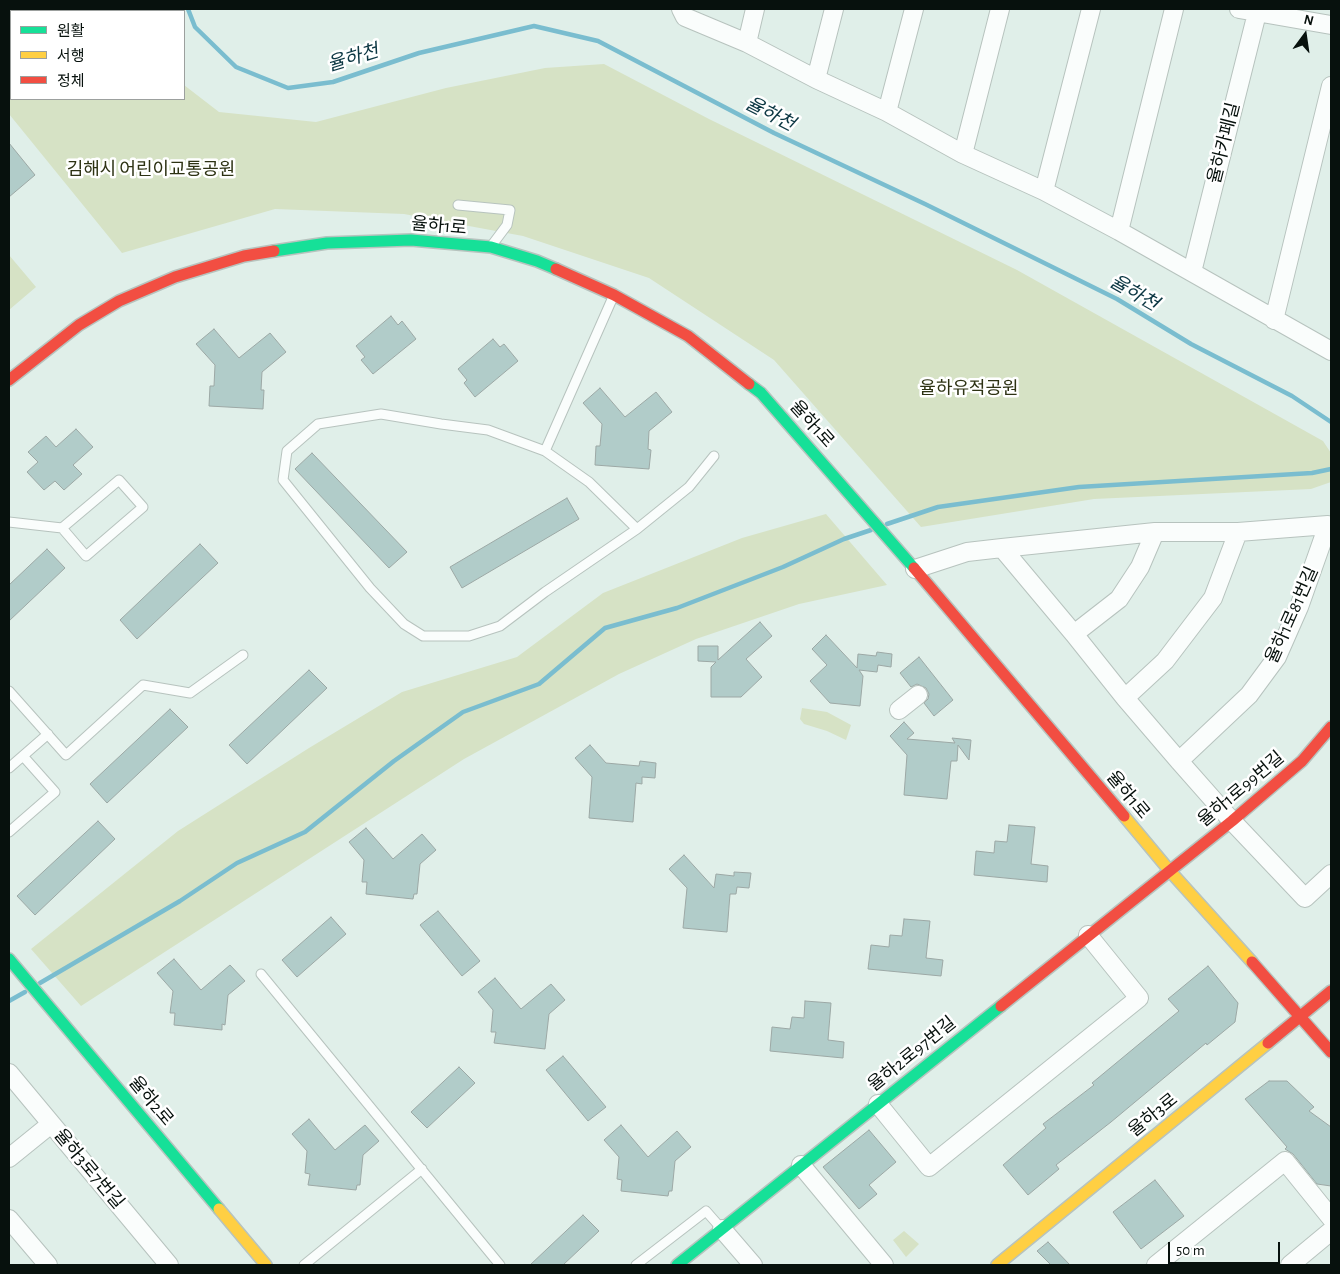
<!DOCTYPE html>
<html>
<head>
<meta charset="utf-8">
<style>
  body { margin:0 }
  #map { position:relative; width:1340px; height:1274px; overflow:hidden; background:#e0efe9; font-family:"Alegreya Sans","Noto Sans KR",sans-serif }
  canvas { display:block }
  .frame { position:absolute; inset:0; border:10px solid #07110d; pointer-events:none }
  .legend { position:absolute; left:10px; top:10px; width:175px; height:90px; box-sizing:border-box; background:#fff; border:1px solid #9ca09e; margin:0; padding:6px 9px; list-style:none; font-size:15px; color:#07110d }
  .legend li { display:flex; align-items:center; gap:10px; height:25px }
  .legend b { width:25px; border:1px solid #9ca09e }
  .north { position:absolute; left:1280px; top:10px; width:50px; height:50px; -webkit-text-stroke:4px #fff; paint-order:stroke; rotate:14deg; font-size:14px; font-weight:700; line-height:20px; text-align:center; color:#07110d }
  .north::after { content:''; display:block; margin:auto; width:18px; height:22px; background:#07110d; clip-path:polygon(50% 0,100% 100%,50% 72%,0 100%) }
  .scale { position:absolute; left:1168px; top:1242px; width:112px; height:22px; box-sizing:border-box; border:2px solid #07110d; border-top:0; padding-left:6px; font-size:15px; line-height:18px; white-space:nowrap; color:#07110d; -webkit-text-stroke:4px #fff; paint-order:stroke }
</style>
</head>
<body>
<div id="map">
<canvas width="1340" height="1274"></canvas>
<div class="frame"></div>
<ul class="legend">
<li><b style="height:6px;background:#16e098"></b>원활</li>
<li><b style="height:6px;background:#ffcf43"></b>서행</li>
<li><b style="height:6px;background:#f24e42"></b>정체</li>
</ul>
<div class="north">N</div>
<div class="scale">50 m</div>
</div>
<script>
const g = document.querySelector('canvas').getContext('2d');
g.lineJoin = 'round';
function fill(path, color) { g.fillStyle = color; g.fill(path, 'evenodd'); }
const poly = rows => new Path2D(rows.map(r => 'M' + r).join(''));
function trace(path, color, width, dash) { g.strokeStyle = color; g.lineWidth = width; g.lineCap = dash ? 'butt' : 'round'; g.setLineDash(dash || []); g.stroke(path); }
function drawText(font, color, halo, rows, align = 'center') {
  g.font = font + ' "Alegreya Sans","Noto Sans KR",sans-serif'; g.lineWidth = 5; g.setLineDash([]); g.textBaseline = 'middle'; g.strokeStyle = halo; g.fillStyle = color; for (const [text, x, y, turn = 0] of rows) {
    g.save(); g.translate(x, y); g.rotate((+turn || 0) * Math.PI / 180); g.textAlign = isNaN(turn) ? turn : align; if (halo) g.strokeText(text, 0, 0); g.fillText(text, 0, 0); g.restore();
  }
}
fill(poly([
  [9,9,121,9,122,11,11,11,11,99,184,99,184,85,219,112,316,122,446,88,545,68,604,64,709,119,1017,270,1323,441,1331,453,1331,482,1311,489,1094,499,921,527,774,360,649,278,523,236,404,214,275,209,122,253,9,114],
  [9,255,36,287,9,310],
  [826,514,887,585,799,604,696,639,619,674,464,759,81,1006,31,949,178,831,309,748,402,692,517,657,603,593,742,538],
  [802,708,827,712,851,725,846,740,827,731,804,724,800,719],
  [904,1231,919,1244,906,1257,893,1240]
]), '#d6e2c5');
trace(poly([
  [188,9,195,27,236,67,288,88,333,82,419,53,534,26,598,41,774,133,925,204,1117,299,1191,344,1292,396,1331,422],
  [887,524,938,507,1079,487,1312,473,1331,469],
  [40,983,180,901,237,863,305,832,394,761,463,712,539,684,605,628,677,608,783,567,844,539,871,530],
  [9,1001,25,992]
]), '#7abdcf', 4.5);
const building = poly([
  [9,143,35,175,9,197,9,143],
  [391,316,398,325,402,321,416,339,373,374,361,360,365,357,356,346,391,316],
  [214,329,239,358,270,333,286,352,262,372,261,390,264,390,263,409,209,406,210,386,214,386,215,365,196,344,214,329],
  [493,339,500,347,504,344,518,361,475,397,464,383,467,380,458,369,493,339],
  [600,388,625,417,656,392,672,412,649,431,648,449,651,450,649,469,595,465,596,446,600,446,602,424,583,403,600,388],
  [76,429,93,447,73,465,82,474,64,490,55,481,44,490,27,472,38,462,28,452,46,436,56,447,76,429],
  [312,453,407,552,389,568,295,469,312,453],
  [567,498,579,519,462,588,450,567,567,498],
  [200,544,218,563,137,639,120,620,200,544],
  [47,549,65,568,9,621,9,585,47,549],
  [760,622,772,636,746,659,762,677,741,697,711,697,711,667,716,662,698,661,698,646,718,646,718,660,760,622],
  [826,635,857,668,858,654,876,656,877,652,892,654,891,667,878,665,877,672,859,670,863,676,860,706,830,703,810,681,827,665,812,649,826,635],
  [919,657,953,700,934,716,924,703,928,699,929,694,926,688,917,684,911,687,900,673,919,657],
  [309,670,327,688,247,764,229,745,309,670],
  [170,709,188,727,107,803,90,784,170,709],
  [904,722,914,733,907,739,955,743,952,738,971,740,969,760,958,745,957,761,951,761,947,799,904,795,907,755,890,736,904,722],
  [590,745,606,763,639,766,640,761,656,763,655,778,642,777,642,784,636,783,633,822,589,818,592,777,575,758,590,745],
  [98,821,115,839,35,915,17,896,98,821],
  [1009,825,1035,827,1031,864,1048,866,1047,882,974,875,976,851,994,853,995,841,1007,842,1009,825],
  [366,828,393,859,422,834,436,850,420,864,417,894,414,894,413,899,366,894,367,882,362,882,364,860,349,842,366,828],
  [684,855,714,888,716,874,734,876,734,872,751,873,749,888,737,887,736,894,730,894,727,932,683,928,687,888,669,869,684,855],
  [438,911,480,961,462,976,420,925,438,911],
  [331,917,346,934,297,977,282,960,331,917],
  [904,919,930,921,926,958,943,960,941,976,868,969,871,945,889,947,890,935,902,936,904,919],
  [174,959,201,990,230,965,245,981,228,995,225,1025,222,1024,222,1030,174,1025,175,1013,170,1013,173,991,157,973,174,959],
  [1208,966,1238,1003,1235,1022,1207,1045,1206,1043,1111,1122,1056,1165,1059,1169,1028,1195,1003,1165,1046,1128,1043,1124,1094,1085,1092,1083,1179,1011,1168,999,1208,966],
  [495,978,521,1009,551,984,565,1000,549,1014,545,1049,494,1043,496,1032,491,1032,493,1010,478,992,495,978],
  [805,1001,831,1003,828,1040,844,1042,843,1058,770,1051,772,1027,790,1029,792,1017,804,1018,805,1001],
  [563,1056,606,1107,588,1121,546,1070,563,1056],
  [459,1067,475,1083,427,1128,411,1112,459,1067],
  [1269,1081,1287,1081,1314,1107,1309,1111,1331,1127,1331,1186,1317,1184,1293,1154,1285,1149,1287,1147,1245,1099,1269,1081],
  [309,1119,335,1150,365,1125,379,1141,363,1155,360,1185,357,1185,356,1190,308,1185,310,1174,305,1173,307,1151,292,1134,309,1119],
  [621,1125,648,1157,677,1131,691,1147,675,1161,672,1191,669,1191,668,1196,621,1191,622,1180,617,1179,619,1157,604,1140,621,1125],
  [869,1130,896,1162,869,1185,877,1194,859,1209,823,1167,869,1130],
  [1155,1180,1184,1216,1141,1249,1113,1212,1155,1180],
  [583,1215,599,1231,563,1265,530,1265,583,1215],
  [1048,1242,1070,1265,1051,1265,1037,1251,1048,1242]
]);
fill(building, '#b1ccc9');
trace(building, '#9ca8a5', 1);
const lane = poly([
  [458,205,510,210,507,225,492,245],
  [613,297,545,451,589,482,637,529],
  [545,451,488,430,441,424,381,414,318,424,287,451,283,480,370,588,404,624,423,636,469,636,500,626,545,592,637,529,689,487,714,456],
  [9,522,62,528,86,556,143,507,119,480,62,528],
  [9,691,66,755,143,685,190,693,243,655],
  [9,768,48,734],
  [9,832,55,792,23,756],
  [261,974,500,1265],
  [304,1265,422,1169],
  [636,1265,706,1211,720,1227]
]);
const street = poly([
  [681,9,685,17,747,43,816,79,887,112,963,154,1044,191,1119,231,1331,351],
  [1239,9,1331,25],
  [747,43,755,9],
  [816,79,834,9],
  [887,112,914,9],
  [963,154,1000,9],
  [1044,191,1091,9],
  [1119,231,1174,9],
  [1192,272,1257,13],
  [1274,320,1331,86],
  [1002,548,1074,634,1125,698,1179,761,1232,821,1305,898,1331,874],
  [915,569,967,552,1002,548,1155,532,1238,532,1328,525,1331,526],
  [1074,634,1119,599,1140,567,1155,532],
  [1125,698,1165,661,1213,598,1238,532],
  [899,710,918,695],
  [1179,761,1249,695,1277,657,1299,607,1328,525],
  [9,1073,169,1265],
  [878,1104,929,1167,1139,998,1088,935],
  [9,1158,51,1124],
  [801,1165,884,1265],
  [9,1219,48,1265],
  [722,1229,753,1265],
  [1156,1265,1285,1161,1331,1218],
  [1290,1265,1331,1231]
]);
const fast = poly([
  [274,251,327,243,411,240,491,247,537,261,556,269],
  [749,384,761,393,914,568],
  [9,959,219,1209],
  [677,1265,1001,1006]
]);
const slow = poly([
  [1124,816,1169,870,1252,962],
  [219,1209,266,1265],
  [997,1265,1268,1043]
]);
const jam = poly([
  [556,269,614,295,688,336,749,384],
  [9,380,79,325,119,301,175,277,244,256,274,251],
  [914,568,1124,816],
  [1252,962,1331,1052],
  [1001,1006,1232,821,1302,761,1331,727],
  [1268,1043,1331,991]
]);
trace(lane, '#b7c3be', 11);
trace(street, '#b7c3be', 20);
trace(fast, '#b7c3be', 14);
trace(slow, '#b7c3be', 14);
trace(jam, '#b7c3be', 14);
trace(lane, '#fafdfc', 9);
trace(street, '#fafdfc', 18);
trace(fast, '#16e098', 11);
trace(slow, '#ffcf43', 11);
trace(jam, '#f24e42', 11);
drawText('18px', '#07110d', '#fff', [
  ["율하카페길",1224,143,-76],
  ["율하1로",439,226,5],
  ["율하1로",812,424,48],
  ["율하1로81번길",1292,615,-66],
  ["율하1로99번길",1241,789,-40],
  ["율하1로",1128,795,50],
  ["율하2로97번길",912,1054,-39],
  ["율하2로",151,1101,50],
  ["율하3로",1153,1115,-39],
  ["율하3로7번길",89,1169,50]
]);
drawText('18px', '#2d3213', '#fff', [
  ["김해시 어린이교통공원",151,170],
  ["율하유적공원",969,389]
]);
drawText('italic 19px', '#0c3743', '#fff', [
  ["율하천",353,58,-17],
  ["율하천",770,114,27],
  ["율하천",1134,293,30]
]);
</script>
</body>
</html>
